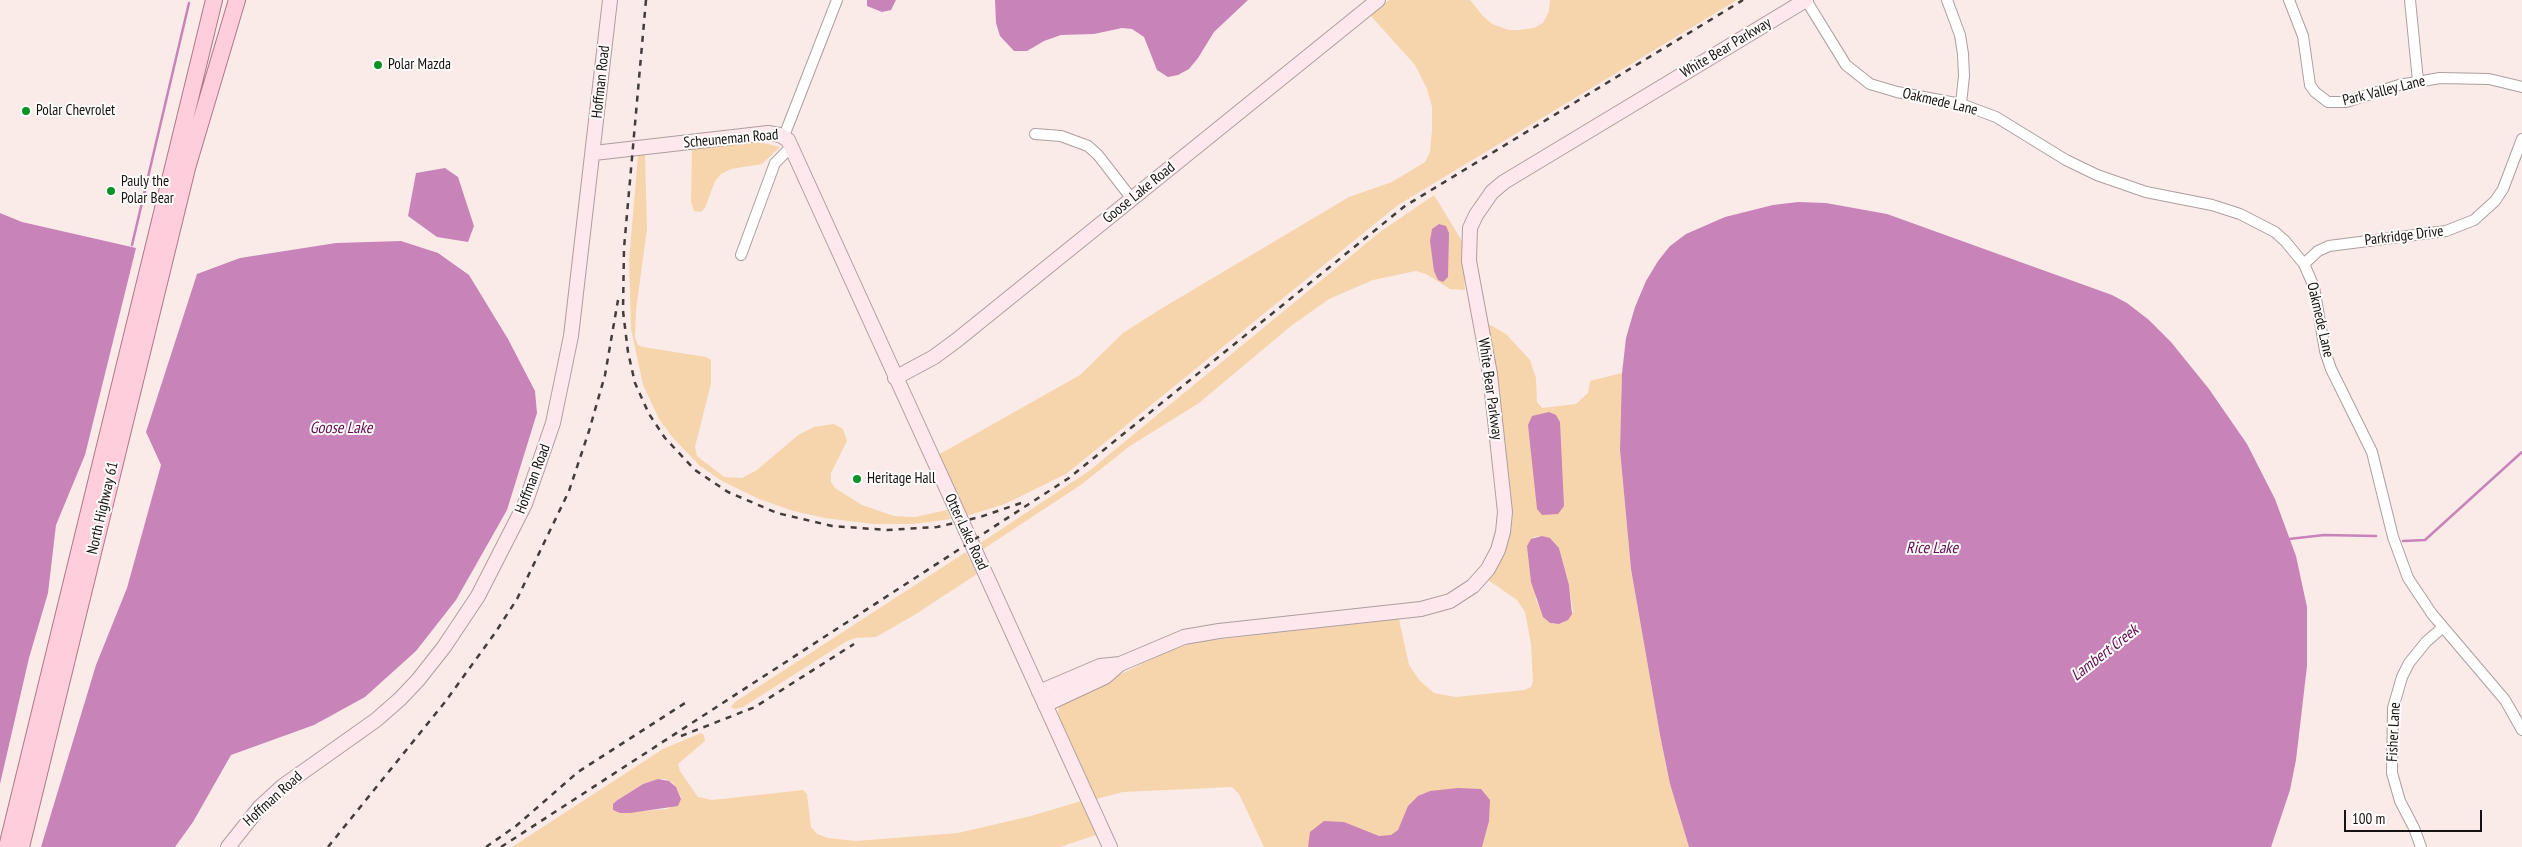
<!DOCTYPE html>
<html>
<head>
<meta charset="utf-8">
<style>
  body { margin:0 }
  #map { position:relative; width:2522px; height:847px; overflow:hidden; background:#faebe9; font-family:"PT Sans Narrow",sans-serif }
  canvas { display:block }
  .scale { position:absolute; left:2344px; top:810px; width:138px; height:22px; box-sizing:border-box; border:2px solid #171212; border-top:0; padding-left:6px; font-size:15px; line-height:18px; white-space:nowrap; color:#171212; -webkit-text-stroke:4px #fefbfb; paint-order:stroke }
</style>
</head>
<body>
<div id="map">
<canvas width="2522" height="847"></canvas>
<div class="scale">100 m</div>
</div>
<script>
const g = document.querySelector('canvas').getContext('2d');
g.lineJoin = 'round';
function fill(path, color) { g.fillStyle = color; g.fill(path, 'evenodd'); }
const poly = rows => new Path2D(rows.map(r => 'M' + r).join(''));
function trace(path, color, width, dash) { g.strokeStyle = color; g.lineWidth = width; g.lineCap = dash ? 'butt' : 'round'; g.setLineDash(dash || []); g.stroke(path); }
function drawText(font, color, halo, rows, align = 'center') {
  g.font = font + ' "PT Sans Narrow",sans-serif'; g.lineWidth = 4; g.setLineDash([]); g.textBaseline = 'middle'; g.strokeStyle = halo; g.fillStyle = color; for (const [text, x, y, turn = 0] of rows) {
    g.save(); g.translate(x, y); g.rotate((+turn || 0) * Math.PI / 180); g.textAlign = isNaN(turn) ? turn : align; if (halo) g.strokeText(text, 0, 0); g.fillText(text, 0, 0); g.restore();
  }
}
fill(poly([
  [1389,0,1470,0,1483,16,1492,24,1509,30,1518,30,1534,28,1543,23,1549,11,1550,0,1737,0,1398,205,1066,474,1005,504,966,516,938,455,1080,375,1123,333,1159,310,1349,197,1392,182,1425,162,1430,152,1432,129,1432,107,1427,89,1415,65,1370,15],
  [760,142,780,147,762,164,731,169,721,174,715,181,705,208,701,212,694,211,691,202,692,149],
  [645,154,647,229,636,310,635,337,638,345,643,347,706,357,711,360,711,383,695,447,697,456,724,477,742,478,757,470,798,435,814,427,834,424,843,429,847,441,831,473,831,482,835,488,862,505,894,516,915,517,947,510,951,519,913,524,873,524,825,518,793,511,759,499,722,481,700,466,674,439,659,419,643,385,631,329,629,261,638,155],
  [1434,195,1462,241,1465,290,1450,289,1426,274,1416,271,1373,280,1329,299,1291,326,1199,403,1130,446,1082,484,982,550,979,544,1089,471,1380,232],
  [1487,323,1506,334,1530,360,1536,378,1537,402,1542,408,1576,404,1588,393,1590,381,1622,373,1620,450,1631,569,1660,735,1670,784,1689,847,1264,847,1239,794,1232,787,1123,792,1096,799,1059,719,1058,711,1060,704,1164,653,1195,642,1399,619,1409,665,1420,681,1434,693,1456,697,1524,690,1531,687,1533,681,1531,644,1525,612,1517,600,1488,580,1505,550,1510,534,1512,513,1498,379],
  [1542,536,1553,541,1559,548,1569,585,1573,611,1568,619,1562,623,1553,624,1546,620,1536,600,1534,537],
  [966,552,977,574,916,614,876,637,856,638,847,641,743,707,735,709,731,707,735,702],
  [701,733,704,735,705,741,678,764,680,771,698,797,712,800,803,790,807,794,811,827,817,834,828,838,856,841,958,833,1031,816,1081,801,1096,835,1060,847,512,847,663,749],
  [658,779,665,779,673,783,681,797,668,809,620,813,614,802,643,784]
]), '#f7d5ac');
fill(poly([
  [867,0,896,0,891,10,882,12,867,6],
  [995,0,1248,0,1214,32,1198,58,1189,69,1178,75,1168,77,1157,70,1144,37,1132,29,1122,28,1094,34,1061,35,1044,41,1027,51,1014,51,1000,36,996,23],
  [445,168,458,177,474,226,468,242,437,237,408,216,416,173],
  [1798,202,1826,203,1887,214,2112,295,2127,303,2149,320,2171,342,2209,389,2247,444,2275,499,2296,556,2307,607,2307,666,2296,760,2290,790,2271,847,1689,847,1670,784,1660,735,1631,569,1620,450,1622,373,1626,338,1635,307,1646,281,1658,261,1670,246,1686,234,1725,217,1773,205],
  [0,213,22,222,136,248,85,455,56,525,48,593,29,658,0,784],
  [1439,224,1446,226,1449,233,1448,277,1443,282,1438,280,1434,271,1430,241,1432,229],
  [401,241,438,253,469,275,508,339,535,391,537,413,507,510,456,600,416,651,365,697,314,725,231,755,193,822,175,847,41,847,96,665,127,588,161,465,146,432,197,274,240,258,336,243],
  [1549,412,1556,415,1560,422,1564,506,1558,514,1542,515,1537,509,1528,425,1532,416],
  [1542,536,1550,538,1559,548,1569,585,1572,614,1568,620,1559,624,1550,623,1543,617,1531,582,1527,546,1531,539],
  [658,779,669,781,676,787,681,799,678,806,630,813,620,813,613,810,613,804,616,801,643,784],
  [1458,788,1481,789,1490,800,1489,821,1482,847,1308,847,1310,832,1324,821,1344,822,1379,836,1391,835,1398,830,1408,806,1418,796,1430,791]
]), '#c883b9');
trace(poly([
  [132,245,189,3],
  [2289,539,2324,535,2376,536],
  [2403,541,2425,540,2522,452]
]), '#c883b9', 2.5);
const street = poly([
  [1806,0,1846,65,1870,84,1897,92,1961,104,1996,117,2066,160,2097,175,2146,192,2212,205,2240,214,2275,232,2285,241,2304,264,2314,287,2325,351,2331,369,2372,452,2393,537,2408,578,2432,614,2505,700,2522,730],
  [1947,0,1960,35,1963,54,1964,76,1961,104],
  [2289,0,2303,36,2310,85,2315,92,2328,102,2346,102,2399,85,2440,78,2489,79,2522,87],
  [2410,0,2418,81],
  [1035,134,1061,136,1088,146,1098,155,1132,199],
  [784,136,837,0],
  [741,255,775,163,791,147],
  [2304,264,2318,251,2329,246,2446,231,2474,220,2495,201,2503,189,2522,139],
  [2421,847,2414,828,2400,801,2392,773,2393,708,2402,677,2409,663,2426,642,2443,627]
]);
const secondary = poly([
  [594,153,768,133,780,135,788,140,1110,847],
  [895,378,934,357,957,340,1378,0],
  [1039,692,1100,666,1120,664],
  [1045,705,1105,677,1120,664,1184,637,1219,631,1421,609,1450,601,1473,586,1488,569,1498,550,1503,532,1505,512,1490,374,1469,261,1470,228,1476,215,1492,192,1504,182,1806,0],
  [228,847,259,808,283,786,376,720,400,699,418,680,444,647,478,596,525,504,553,423,571,336,610,0]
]);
const primary = poly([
  [7,847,214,0],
  [21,847,187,168,237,0]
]);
trace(street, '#ad9f9e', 12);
trace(secondary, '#ad9f9e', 16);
trace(primary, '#ae7788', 18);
trace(street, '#fff', 10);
trace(secondary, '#ffe7ee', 14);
trace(primary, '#ffcedd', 16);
trace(poly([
  [646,0,624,248,623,311,628,352,635,383,649,414,665,438,695,470,728,492,777,513,832,526,887,530,937,527,980,517,1024,502],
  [681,736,755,707,854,644],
  [328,847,445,702,495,633,517,599,569,491,589,431,605,375,618,300],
  [486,847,516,826,578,772,685,703],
  [501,847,1069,478,1405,206,1743,0]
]), '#423c3b', 2.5, [6, 6]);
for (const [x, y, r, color] of [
  [378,65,5,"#099326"],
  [26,111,5,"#099326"],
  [111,191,5,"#099326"],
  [857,479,5,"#099326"]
]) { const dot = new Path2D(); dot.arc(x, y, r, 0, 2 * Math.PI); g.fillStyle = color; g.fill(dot); trace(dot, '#fefbfb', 2); }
drawText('15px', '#171212', '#fefbfb', [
  ["White Bear Parkway",1726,48,-31],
  ["Hoffman Road",601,82,-84],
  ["Park Valley Lane",2384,91,-14],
  ["Oakmede Lane",1940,102,13],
  ["Scheuneman Road",731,139,-5],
  ["Goose Lake Road",1139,193,-39],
  ["Parkridge Drive",2404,236,-7],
  ["Oakmede Lane",2320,320,77],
  ["White Bear Parkway",1490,389,82],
  ["Hoffman Road",533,479,-69],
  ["North Highway 61",103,508,-77],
  ["Otter Lake Road",966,532,65],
  ["Fisher Lane",2394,732,-87],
  ["Hoffman Road",273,799,-42]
]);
drawText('15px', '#171212', '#fefbfb', [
  ["Polar Mazda",388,65],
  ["Polar Chevrolet",36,111],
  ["Pauly the",121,182],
  ["Polar Bear",121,199],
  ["Heritage Hall",867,479]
], 'left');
drawText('italic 16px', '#600b53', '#fefbfb', [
  ["Goose Lake",341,428],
  ["Rice Lake",1932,548],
  ["Lambert Creek",2105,653,-38]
]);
</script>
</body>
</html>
